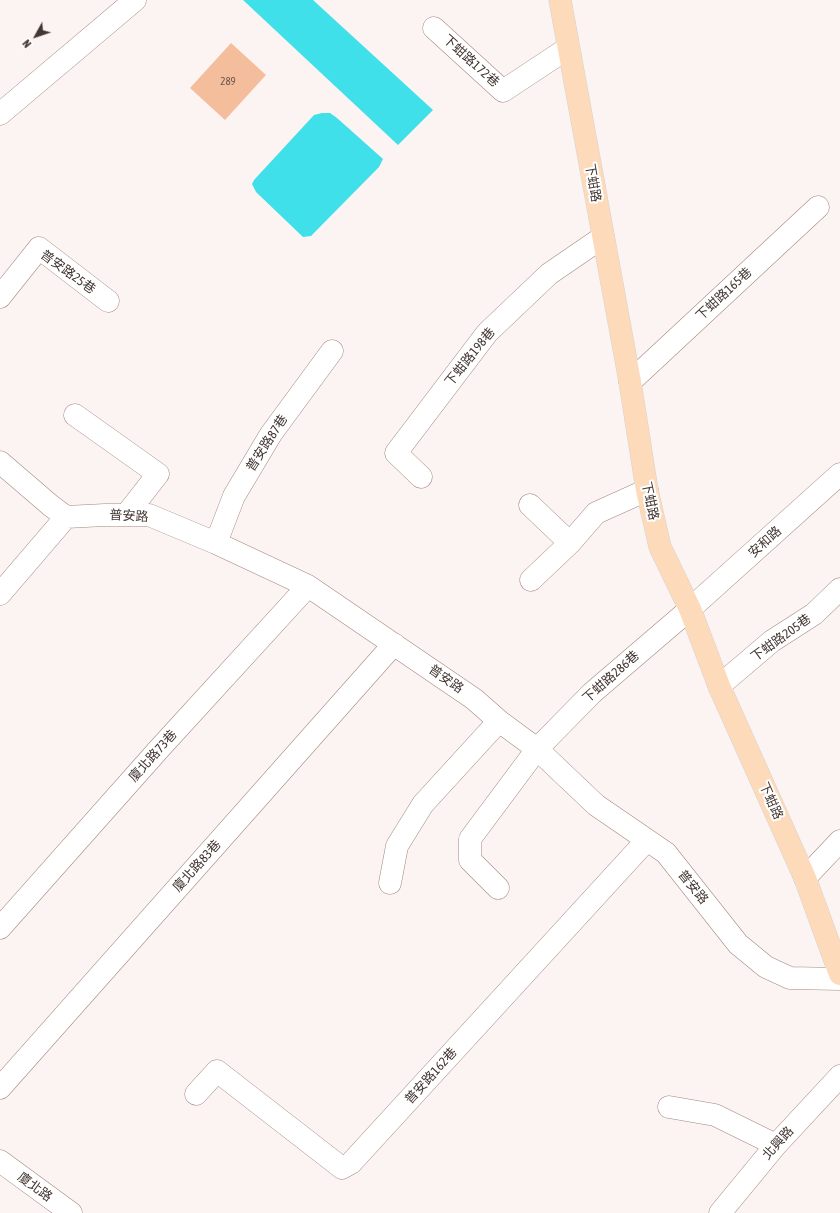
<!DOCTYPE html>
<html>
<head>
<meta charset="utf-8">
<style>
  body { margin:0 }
  #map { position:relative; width:840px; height:1213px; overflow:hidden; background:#fbf4f2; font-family:"Asap Condensed",sans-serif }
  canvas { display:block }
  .north { position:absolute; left:16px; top:16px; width:40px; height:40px; -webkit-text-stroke:3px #fff; paint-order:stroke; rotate:230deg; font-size:11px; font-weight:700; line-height:16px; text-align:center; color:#423631 }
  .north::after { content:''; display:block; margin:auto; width:14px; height:18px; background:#423631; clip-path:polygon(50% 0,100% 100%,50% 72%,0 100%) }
</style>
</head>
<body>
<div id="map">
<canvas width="840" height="1213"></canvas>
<div class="north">N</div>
</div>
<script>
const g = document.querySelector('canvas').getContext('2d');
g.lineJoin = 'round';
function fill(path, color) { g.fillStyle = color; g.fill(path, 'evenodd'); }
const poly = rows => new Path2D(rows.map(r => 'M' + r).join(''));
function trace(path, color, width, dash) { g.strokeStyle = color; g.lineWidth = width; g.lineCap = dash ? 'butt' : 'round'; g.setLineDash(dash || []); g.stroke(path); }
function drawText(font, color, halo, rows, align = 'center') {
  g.font = font + ' "Asap Condensed","Noto Sans TC",sans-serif'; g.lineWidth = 4; g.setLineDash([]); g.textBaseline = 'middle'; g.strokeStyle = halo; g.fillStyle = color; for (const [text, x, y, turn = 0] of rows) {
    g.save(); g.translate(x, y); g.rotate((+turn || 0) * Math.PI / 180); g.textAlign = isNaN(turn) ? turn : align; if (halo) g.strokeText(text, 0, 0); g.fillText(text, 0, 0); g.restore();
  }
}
fill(poly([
  [243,0,313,0,433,110,398,145],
  [322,113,330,113,337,118,383,159,379,167,311,236,303,237,256,192,252,184,254,180,314,115]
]), '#3fe0ea');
fill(poly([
  [231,43,266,75,225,120,190,88]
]), '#f4be9d');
const minor = poly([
  [434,28,503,91,568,48],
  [0,114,135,0],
  [0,297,39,248,108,301],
  [630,382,818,207],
  [75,415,158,474,126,515],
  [0,462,50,505,66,517,105,515,149,515,216,543,308,586,474,699,499,721,537,749,596,805,666,853,738,944,766,967,790,978,840,979],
  [421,477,396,453,487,333,549,274,603,237],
  [530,505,570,543],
  [216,543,234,496,271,434,332,351],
  [531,580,570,543,596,513,647,490],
  [0,594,66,517],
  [719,686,772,641,814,614,840,589],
  [805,878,840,841],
  [390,883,397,846,423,804,499,721],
  [498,888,470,860,470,839,537,749,592,693,690,609,840,474],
  [0,928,159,749,308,586],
  [0,1088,394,644],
  [196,1094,217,1071,342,1168,351,1163,647,840],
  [669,1107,715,1115,776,1145],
  [0,1161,71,1213],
  [720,1213,776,1145,840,1076]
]);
const major = poly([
  [560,0,630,382,647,490,660,547,690,609,719,686,805,878,840,974]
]);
trace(minor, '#a4877c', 23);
trace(major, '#d5d3d2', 23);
trace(minor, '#fff', 22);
trace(major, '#fddaba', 22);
drawText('11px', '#6e584c', null, [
  ["289",228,82]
]);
drawText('13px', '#423631', '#fff', [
  ["下蚶路172巷",471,61,42],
  ["下蚶路",593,183,80],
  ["普安路25巷",68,272,36],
  ["下蚶路165巷",724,294,-43],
  ["下蚶路198巷",470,357,-51],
  ["普安路87巷",267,443,-57],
  ["下蚶路",650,501,78],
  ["普安路",129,516,3],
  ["安和路",765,542,-42],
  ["下蚶路205巷",781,638,-36],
  ["下蚶路286巷",611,677,-42],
  ["普安路",446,679,35],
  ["廈北路73巷",153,756,-48],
  ["下蚶路",771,801,66],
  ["廈北路83巷",197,866,-48],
  ["普安路",693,887,51],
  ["普安路162巷",431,1076,-48],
  ["北興路",778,1143,-48],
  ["廈北路",35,1187,36]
]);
</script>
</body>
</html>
